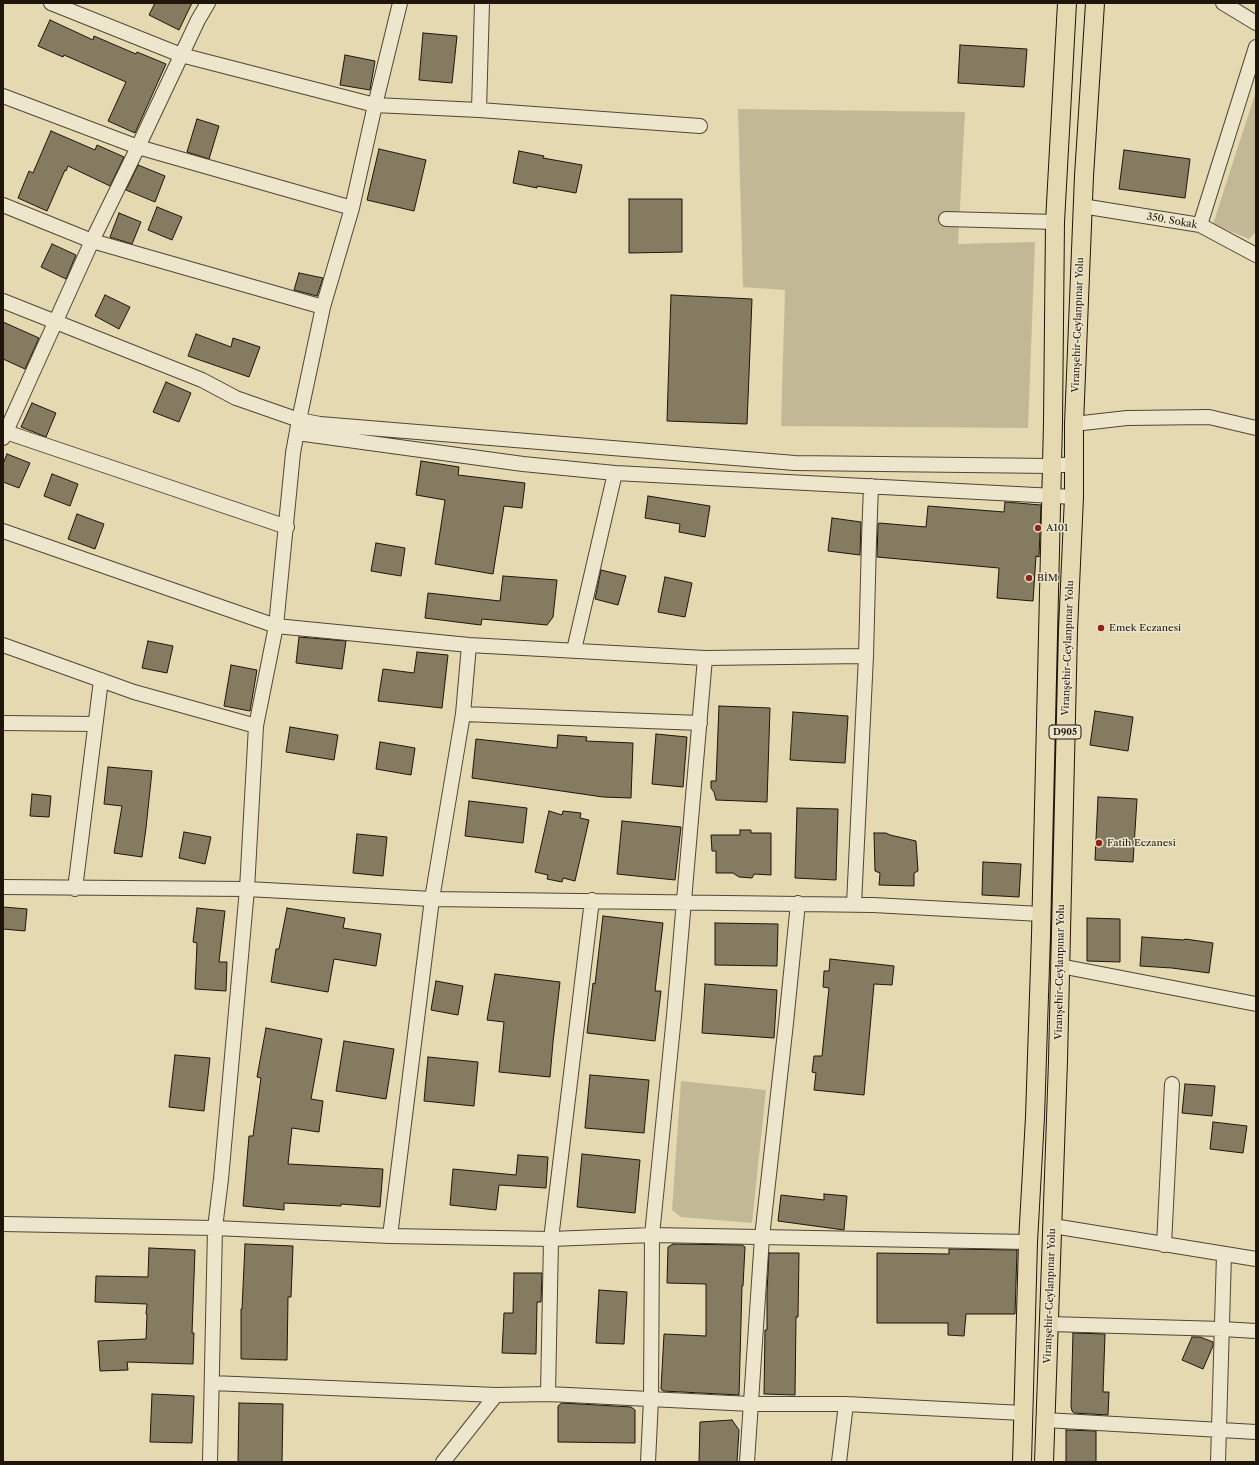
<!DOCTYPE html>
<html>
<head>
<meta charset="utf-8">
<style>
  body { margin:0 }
  #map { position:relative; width:1259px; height:1465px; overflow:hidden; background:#e4d9b1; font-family:"Libre Caslon Text",serif }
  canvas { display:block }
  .frame { position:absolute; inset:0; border:4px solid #1f150b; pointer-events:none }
</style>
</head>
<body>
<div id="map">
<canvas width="1259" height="1465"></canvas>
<div class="frame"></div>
</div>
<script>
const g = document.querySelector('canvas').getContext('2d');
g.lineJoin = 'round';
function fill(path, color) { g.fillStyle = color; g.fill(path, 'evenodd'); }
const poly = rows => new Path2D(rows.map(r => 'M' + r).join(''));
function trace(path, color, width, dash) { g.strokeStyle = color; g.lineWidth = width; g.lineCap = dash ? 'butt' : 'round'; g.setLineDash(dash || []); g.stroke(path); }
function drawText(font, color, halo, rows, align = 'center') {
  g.font = font + ' "Libre Caslon Text",serif'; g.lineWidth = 3; g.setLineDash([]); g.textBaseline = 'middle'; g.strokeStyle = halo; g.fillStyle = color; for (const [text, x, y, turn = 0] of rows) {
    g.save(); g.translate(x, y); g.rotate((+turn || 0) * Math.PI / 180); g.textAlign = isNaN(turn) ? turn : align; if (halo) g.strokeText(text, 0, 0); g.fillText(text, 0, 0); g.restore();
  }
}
fill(poly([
  [1256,91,1256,232,1249,239,1213,224],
  [738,109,965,112,958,244,1035,242,1028,428,781,426,785,290,743,287],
  [681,1081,766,1090,752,1223,681,1217,672,1210]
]), '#c3b895');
const building = poly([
  [155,3,192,3,179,30,149,15,155,3],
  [50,20,93,40,94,36,136,54,137,52,166,64,135,133,108,121,126,82,64,55,63,57,38,46,50,20],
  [423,33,457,36,452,83,419,80,423,33],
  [960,45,1027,49,1024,87,958,83,960,45],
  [345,55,375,61,370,90,340,85,345,55],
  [197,119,219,126,209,159,187,152,197,119],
  [51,131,95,150,97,145,124,157,110,186,68,166,66,171,65,170,47,211,18,198,29,171,33,173,51,131],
  [379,149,426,160,414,211,367,200,379,149],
  [1124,150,1190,159,1185,198,1119,189,1124,150],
  [519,151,544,156,543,158,582,165,576,193,537,186,537,188,513,183,519,151],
  [138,165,165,176,155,202,126,190,138,165],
  [629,199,682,199,682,252,629,253,629,199],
  [157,207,182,217,172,240,148,230,157,207],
  [119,213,141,222,132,244,110,237,119,213],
  [52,244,76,255,66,279,41,267,52,244],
  [299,273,323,278,317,296,294,290,299,273],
  [105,295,130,307,119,329,95,316,105,295],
  [671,295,752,299,747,424,667,421,671,295],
  [3,322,39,338,25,369,3,359,3,322],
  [196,334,231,347,233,338,260,347,249,377,188,356,196,334],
  [166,382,191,393,179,422,153,412,166,382],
  [32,403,56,413,46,437,21,427,32,403],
  [7,454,30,463,19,488,3,482,3,464,7,454],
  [421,461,459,467,458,475,525,483,522,508,504,506,493,574,435,564,445,500,416,495,421,461],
  [52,474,78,484,70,506,44,496,52,474],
  [648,496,710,506,705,537,679,532,680,524,645,518,648,496],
  [1005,502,1041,505,1039,557,1036,556,1033,601,997,598,999,568,877,557,878,524,879,523,926,527,928,506,1004,512,1005,502],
  [77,514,104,524,95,549,68,539,77,514],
  [832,518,861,522,860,555,828,551,832,518],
  [376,543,405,548,401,576,371,571,376,543],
  [601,570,626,576,618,605,595,599,601,570],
  [503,576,557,580,553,617,547,625,482,619,481,625,425,618,428,593,500,601,503,576],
  [665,577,692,583,685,617,658,612,665,577],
  [299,637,346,641,342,669,296,663,299,637],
  [148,641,173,646,167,673,142,668,148,641],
  [417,652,448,655,442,708,378,701,383,669,414,673,417,652],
  [231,665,257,670,250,711,224,706,231,665],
  [719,706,770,708,767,802,716,800,714,792,711,788,711,781,716,781,719,706],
  [1095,711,1133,717,1128,751,1090,745,1095,711],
  [793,712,848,716,845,763,790,760,793,712],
  [290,727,338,735,334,760,286,752,290,727],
  [656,734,687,737,683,787,652,784,656,734],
  [558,735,587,737,586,741,633,743,631,798,603,797,472,778,476,739,557,748,558,735],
  [380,742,415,748,411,775,376,769,380,742],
  [108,767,152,771,146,828,142,857,114,853,122,806,104,804,108,767],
  [32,794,51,796,49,817,30,816,32,794],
  [1098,797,1137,799,1133,862,1095,860,1098,797],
  [469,801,527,808,523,843,465,836,469,801],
  [797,808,838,809,836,880,795,878,797,808],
  [549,811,562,815,563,811,581,813,580,818,589,820,575,881,563,878,562,882,547,879,548,875,535,872,549,811],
  [622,821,681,827,675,880,617,874,622,821],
  [740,830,751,830,751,833,771,833,771,875,754,874,752,878,739,877,733,873,716,873,716,851,712,851,711,835,740,835,740,830],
  [184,832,211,837,205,864,179,858,184,832],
  [874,833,886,833,890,835,916,841,918,871,914,873,914,886,879,885,880,873,875,871,874,833],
  [357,834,387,837,383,876,353,873,357,834],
  [983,862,1021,864,1019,897,982,895,983,862],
  [3,907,27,909,25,931,3,929,3,907],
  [197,908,225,911,219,962,227,962,226,991,195,989,197,943,193,942,197,908],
  [287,908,345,918,343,928,381,934,376,966,334,959,328,992,271,982,276,949,279,949,287,908],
  [603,916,663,923,655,991,661,991,655,1041,587,1033,593,983,595,984,603,916],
  [1087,918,1120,919,1120,962,1087,961,1087,918],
  [715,923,778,924,777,966,715,965,715,923],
  [1142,937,1184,940,1185,939,1213,943,1209,973,1172,968,1140,966,1142,937],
  [830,959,894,966,892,985,874,984,864,1095,814,1090,816,1073,812,1072,814,1056,822,1056,829,988,823,987,824,971,829,971,830,959],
  [495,974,560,982,553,1042,550,1077,499,1072,504,1022,487,1020,495,974],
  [436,981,463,986,458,1015,431,1010,436,981],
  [705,984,777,990,774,1038,702,1033,705,984],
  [266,1028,322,1039,311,1099,323,1101,319,1132,292,1128,288,1164,383,1169,380,1207,341,1204,341,1206,284,1203,284,1210,243,1206,249,1136,253,1136,261,1078,257,1077,266,1028],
  [344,1041,394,1049,386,1099,336,1091,344,1041],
  [175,1055,210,1058,204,1111,169,1107,175,1055],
  [428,1057,478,1062,474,1106,424,1101,428,1057],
  [590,1075,649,1080,644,1133,585,1128,590,1075],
  [1185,1084,1215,1086,1212,1116,1182,1113,1185,1084],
  [1213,1122,1247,1126,1243,1153,1210,1149,1213,1122],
  [582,1154,640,1160,635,1213,577,1207,582,1154],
  [518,1155,548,1157,546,1188,499,1185,496,1210,450,1205,453,1169,516,1175,518,1155],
  [824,1194,847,1196,844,1230,778,1221,781,1195,824,1200,824,1194],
  [245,1244,293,1246,291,1297,288,1297,287,1360,241,1359,241,1309,242,1309,245,1244],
  [673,1244,742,1245,745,1247,743,1286,742,1286,739,1395,663,1391,661,1389,664,1334,706,1336,706,1284,667,1283,668,1247,673,1244],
  [149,1248,195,1250,192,1333,194,1333,193,1364,127,1362,128,1370,100,1371,98,1341,146,1339,147,1314,146,1314,147,1304,95,1302,96,1276,148,1277,149,1248],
  [949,1249,1017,1250,1015,1314,966,1314,964,1336,948,1335,948,1323,877,1323,877,1253,949,1254,949,1249],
  [769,1253,799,1253,798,1317,796,1317,795,1395,764,1394,765,1330,767,1330,767,1292,769,1253],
  [514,1273,542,1273,541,1302,537,1302,536,1354,502,1353,504,1313,513,1313,514,1273],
  [599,1290,627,1292,624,1344,596,1343,599,1290],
  [1073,1333,1105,1334,1103,1392,1109,1392,1108,1415,1074,1413,1072,1411,1071,1406,1073,1333],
  [1192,1337,1200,1337,1213,1342,1213,1346,1203,1369,1182,1360,1192,1337],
  [152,1394,194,1396,192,1443,150,1442,152,1394],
  [239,1403,283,1404,282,1462,238,1462,239,1403],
  [562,1403,631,1407,635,1410,635,1443,558,1442,558,1406,562,1403],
  [732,1420,739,1430,737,1462,699,1462,700,1422,732,1420],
  [1066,1430,1096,1431,1096,1462,1066,1462,1066,1430]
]);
fill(building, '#857b61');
trace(building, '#1f150b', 1);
const minor = poly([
  [51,3,181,55,375,105,479,110,700,126],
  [1223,3,1256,23],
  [3,96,138,147,352,208],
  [479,110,482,3],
  [3,205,92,241,323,307],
  [1082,206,1200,225,1256,255],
  [946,219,1055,222],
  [1200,225,1256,47],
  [3,301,202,380,236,398,299,420,320,424,795,463,1051,466,1074,464],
  [1074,424,1127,418,1209,417,1256,428],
  [3,431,287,527],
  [297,433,523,464,615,473,1074,497],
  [3,438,92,241,138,147,198,20,208,3],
  [3,531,276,626,469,645,705,658,866,656],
  [3,645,134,692,256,726],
  [574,650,615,473],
  [463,714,700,723],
  [3,723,95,724],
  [3,887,247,889,432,899,873,905,1041,914],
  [75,889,101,680],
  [854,904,866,656,869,540,871,486],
  [1060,966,1256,1004],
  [3,1224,215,1228,390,1236,551,1239,652,1235,1028,1242],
  [1053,1226,1256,1259],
  [390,1236,432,899,463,714,469,645],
  [1164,1245,1172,1084],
  [1049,1324,1222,1329,1256,1331],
  [212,1383,496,1395,548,1394,751,1404,846,1404,1023,1413],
  [548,1394,551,1239,592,900],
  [1045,1420,1256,1432],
  [210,1462,215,1228,221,1179,247,889,256,726,276,626,293,453,299,420,323,307,352,208,375,105,400,3],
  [443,1462,496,1395],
  [648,1462,651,1399,652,1235,674,1016,705,658],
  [747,1462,762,1237,786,1023,798,903],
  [839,1462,846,1404],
  [1218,1462,1224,1254]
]);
const major = poly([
  [1022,1462,1028,1242,1035,1117,1041,935,1053,422,1055,222,1067,3],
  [1044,1462,1058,1061,1068,630,1074,497,1074,424,1084,176,1095,3]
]);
trace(minor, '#504634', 16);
trace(major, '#1f150b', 20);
trace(minor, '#ede6cc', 14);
trace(major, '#e4d9b1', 18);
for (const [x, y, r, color] of [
  [1038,528,4,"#8f2418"],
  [1029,578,4,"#8f2418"],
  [1101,628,4,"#8f2418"],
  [1099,843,4,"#8f2418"]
]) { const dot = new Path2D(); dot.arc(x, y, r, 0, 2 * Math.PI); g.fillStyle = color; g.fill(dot); trace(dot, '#ede6cc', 1.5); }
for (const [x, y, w] of [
  [1065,732,32]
]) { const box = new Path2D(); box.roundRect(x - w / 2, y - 7, w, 14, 3); g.fillStyle = '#ede6cc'; g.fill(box); trace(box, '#1f150b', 1); }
drawText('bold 9px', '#1f150b', null, [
  ["D905",1065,732]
]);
drawText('10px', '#1f150b', '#ede6cc', [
  ["350. Sokak",1172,221,10],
  ["Viranşehir-Ceylanpınar Yolu",1078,325,-88],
  ["Viranşehir-Ceylanpınar Yolu",1068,648,-88],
  ["Viranşehir-Ceylanpınar Yolu",1060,972,-89],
  ["Viranşehir-Ceylanpınar Yolu",1050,1296,-88]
]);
drawText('10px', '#1f150b', '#ede6cc', [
  ["A101",1046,528],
  ["BİM",1037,578],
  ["Emek Eczanesi",1109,628],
  ["Fatih Eczanesi",1107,843]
], 'left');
</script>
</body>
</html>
